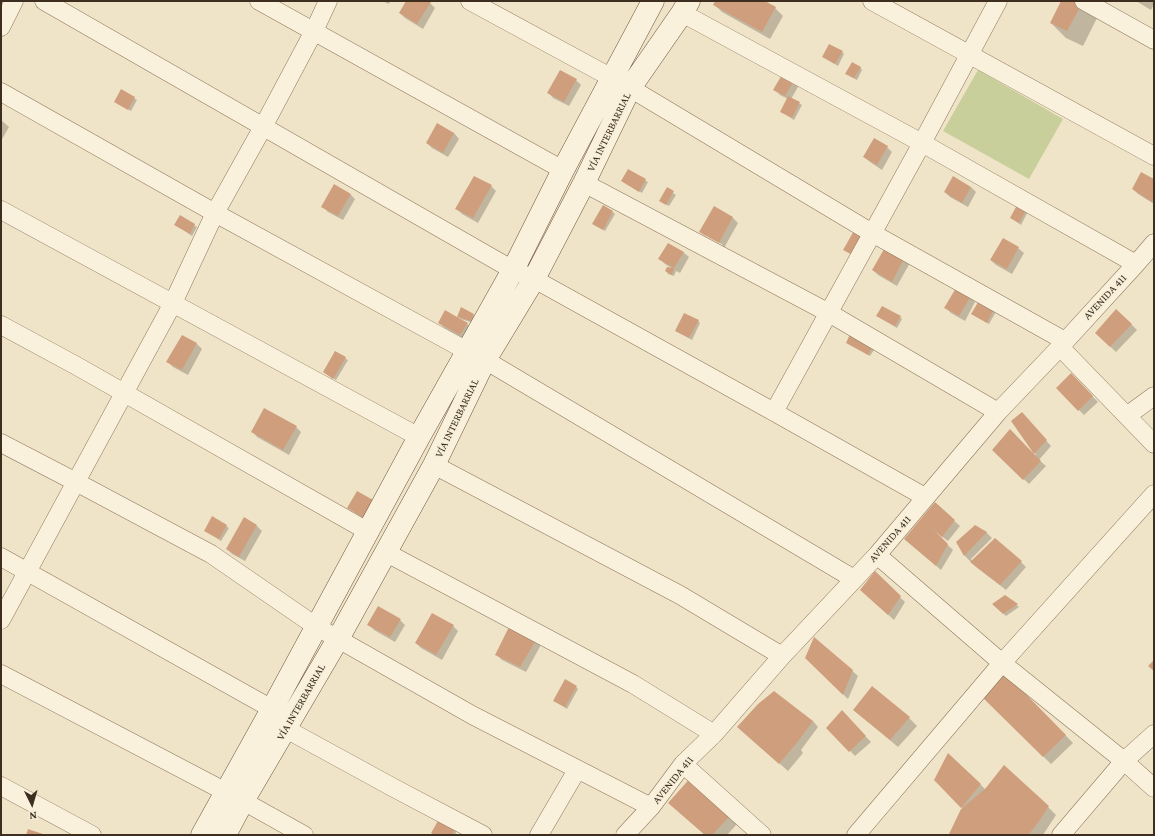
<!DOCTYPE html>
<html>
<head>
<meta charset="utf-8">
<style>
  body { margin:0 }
  #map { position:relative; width:1155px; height:836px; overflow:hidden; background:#f0e4c8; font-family:"Crimson Pro",serif }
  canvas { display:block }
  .frame { position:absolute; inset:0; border:2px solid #3d2e20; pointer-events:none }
  .north { position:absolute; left:12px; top:784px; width:40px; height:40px; -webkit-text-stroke:3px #f7eed8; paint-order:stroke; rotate:175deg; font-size:11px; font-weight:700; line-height:16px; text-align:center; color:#3d2e20 }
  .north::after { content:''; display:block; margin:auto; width:14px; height:18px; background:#3d2e20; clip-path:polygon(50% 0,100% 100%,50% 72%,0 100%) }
</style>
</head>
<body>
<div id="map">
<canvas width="1155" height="836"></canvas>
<div class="frame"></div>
<div class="north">N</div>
</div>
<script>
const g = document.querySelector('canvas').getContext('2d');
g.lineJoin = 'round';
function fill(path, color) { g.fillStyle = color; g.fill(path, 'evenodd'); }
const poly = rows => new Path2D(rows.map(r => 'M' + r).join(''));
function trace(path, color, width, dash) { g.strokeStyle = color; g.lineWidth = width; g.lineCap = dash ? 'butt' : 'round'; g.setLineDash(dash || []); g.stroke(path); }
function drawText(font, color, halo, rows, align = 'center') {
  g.font = font + ' "Crimson Pro",serif'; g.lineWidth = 3; g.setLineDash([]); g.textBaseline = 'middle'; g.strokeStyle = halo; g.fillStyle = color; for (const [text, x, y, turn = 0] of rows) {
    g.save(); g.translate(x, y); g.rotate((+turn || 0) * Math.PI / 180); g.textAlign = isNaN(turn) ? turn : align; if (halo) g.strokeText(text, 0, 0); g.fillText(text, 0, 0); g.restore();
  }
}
fill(poly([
  [978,70,1063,119,1029,179,943,131]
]), '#c9cf9b');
fill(poly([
  [382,1,390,1,389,4],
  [407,1,428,1,435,8,423,29,405,18,400,13],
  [716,1,763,1,775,8,783,16,770,39,722,12,714,4],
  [1062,1,1079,1,1097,18,1083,46,1066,38,1051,23],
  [1136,1,1154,1,1154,4,1151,10],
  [842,52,844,54,838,66,823,57],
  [860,67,862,70,857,80,849,76],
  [787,69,802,80,791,99,802,105,794,120,782,112,788,99,780,95,775,90],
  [576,80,581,85,569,106,553,98,548,92],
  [122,90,137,100,131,111,118,104],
  [1,120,9,127,1,141],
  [437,124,454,133,459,139,448,157,432,148,427,143],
  [887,147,892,152,882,170,870,162,864,157],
  [628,170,648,182,642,193,622,181],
  [1154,180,1154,204,1138,194,1133,189],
  [491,186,496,191,478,223,462,214,456,208],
  [971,187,976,192,968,207,950,197,945,192],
  [667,189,676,195,669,206,663,203],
  [350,194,355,199,343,220,328,212,323,207],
  [1032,204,1021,225,1011,218],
  [714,208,733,218,738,223,724,248,706,237,701,232],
  [705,234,723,245,722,246,705,237],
  [613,212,615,214,605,231,594,224],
  [180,217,197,227,192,236,176,225],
  [1003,240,1018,248,1024,253,1012,274,996,265,991,260],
  [683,252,689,257,680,273,676,271,674,276,668,274,666,271,673,269,665,264,660,259],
  [906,256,911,261,897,286,878,275,873,270],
  [970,297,975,302,965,321,951,313,946,308],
  [997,310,989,324,972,314],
  [473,315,475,317,473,323,461,319,458,316],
  [900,317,902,319,897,328,880,318],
  [698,321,700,323,692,340,676,331],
  [439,323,467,324,473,329,466,340,445,328],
  [1131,324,1137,330,1116,352,1101,338],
  [182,336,197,344,202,349,188,375,173,367,167,361],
  [847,342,876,347,870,356],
  [345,358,348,360,336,380,324,372],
  [1071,374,1098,402,1084,415,1057,388],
  [1027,419,1051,446,1039,460,1046,466,1029,484,993,450,1036,455,1013,421],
  [296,427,301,432,289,455,257,437,252,431],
  [935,504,960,526,948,541,937,533,936,534,953,550,941,570,911,544],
  [244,519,257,526,262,531,245,561,232,554,227,549],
  [226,526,229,528,221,541,205,531],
  [975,526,987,533,992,538,971,559,972,561,1021,562,1026,567,1006,590,976,567,965,556,957,542],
  [875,573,905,602,894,620,866,595],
  [1005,596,1019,607,1006,616,993,604],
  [400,620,405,625,395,642,374,630,369,625],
  [453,626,458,631,442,660,421,648,416,643],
  [537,638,542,643,526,672,502,660,497,655],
  [815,638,858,676,848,699,806,658],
  [1002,670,1073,743,1051,764,983,697],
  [576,687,578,689,567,709,554,701],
  [854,710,909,718,917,726,898,747],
  [842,712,871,742,855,756,828,728],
  [813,721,818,727,801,750,803,753,788,771,747,735],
  [693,776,737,824,727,835,705,835,678,811],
  [935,780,980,784,986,790,1048,807,1056,815,1043,835,952,835,963,809],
  [458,828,455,835,434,835,432,833]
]), '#0003');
fill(poly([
  [406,1,431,2,417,24,399,13],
  [715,1,765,1,776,7,762,32,713,5],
  [1061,1,1083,2,1067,31,1050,23],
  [829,44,843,51,835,64,822,57],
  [852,62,861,67,854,78,845,74],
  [786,68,798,74,785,96,773,90],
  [560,70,577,79,564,102,547,93],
  [121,89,135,97,128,110,114,102],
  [788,96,800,102,792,118,780,112],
  [437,123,454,133,443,153,426,143],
  [874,138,888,146,877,165,863,157],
  [628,169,646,179,639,192,621,181],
  [1141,172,1154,179,1154,196,1152,202,1132,189],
  [474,176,492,185,473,218,455,209],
  [953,176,971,187,962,203,944,192],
  [334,184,351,194,338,216,321,207],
  [667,187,674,191,666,205,659,201],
  [1022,196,1031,201,1019,223,1010,218],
  [603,205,613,211,603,230,592,224],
  [714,206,733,217,719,243,699,232],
  [180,215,195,224,190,234,174,225],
  [855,229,868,236,856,257,843,250],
  [1003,238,1019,247,1007,269,990,260],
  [668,243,684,252,674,268,658,259],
  [887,244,906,255,892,282,872,270],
  [667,267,674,268,672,275,665,271],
  [956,288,971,296,959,316,944,308],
  [980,299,995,307,987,323,971,314],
  [882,306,901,316,895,326,876,316],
  [461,307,474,314,471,321,457,317,468,323,460,335,438,323,445,310,457,317],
  [1116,309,1132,324,1110,347,1095,333],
  [684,313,699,320,689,338,675,331],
  [851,332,874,344,868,355,846,343],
  [182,335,197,343,182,370,166,362],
  [335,351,346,357,333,379,323,372],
  [1071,373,1093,396,1078,411,1056,388],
  [264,408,297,426,283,450,251,432],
  [1022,412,1047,440,1034,454,1041,461,1023,480,992,450,1010,429,1034,454,1011,421],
  [357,491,375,501,365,519,347,508],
  [935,502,955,520,942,537,929,525,948,544,936,566,904,539],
  [212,516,227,525,219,539,204,531],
  [244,517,257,525,239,557,226,549],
  [975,525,987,532,964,556,956,542],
  [995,538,1022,561,1000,585,970,562],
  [875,571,901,596,888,615,860,590],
  [1005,595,1018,604,1003,614,992,604],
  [378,606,401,619,390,637,367,625],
  [432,613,454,625,436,655,415,643],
  [511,623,538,637,520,667,495,655],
  [814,637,853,670,843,695,805,658],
  [1154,660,1154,671,1148,666],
  [1001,669,1066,735,1043,757,982,697],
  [565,679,577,686,565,707,553,701],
  [872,686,910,717,890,740,853,710],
  [774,691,813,721,796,744,779,764,737,727,758,704],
  [842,710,866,736,849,752,826,728],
  [948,753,981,784,961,808,934,780],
  [1004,765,1049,806,1035,827,1028,835,950,835,949,834,961,809,985,789],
  [693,775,730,816,712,835,705,835,668,803],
  [439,819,457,825,452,835,435,835,431,833],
  [28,829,46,835,26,835]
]), '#cf9f7d');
const minor = poly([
  [44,1,513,270,534,279,774,412,925,497],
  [259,1,563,170],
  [470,1,612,78],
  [872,1,1154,156],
  [1084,1,1154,40],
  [682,13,922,143,1136,264],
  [1,27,14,1],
  [630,88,872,233,1065,341],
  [1,92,215,213,467,351],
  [584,183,829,313,998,412],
  [1,210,419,437],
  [1,325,75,365,369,532],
  [1060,347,1154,444],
  [485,360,854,579],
  [774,412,922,143,998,1],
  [1128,415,1154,396],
  [1,443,76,482,211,554,317,627,472,715,651,807],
  [434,465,680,595,782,656],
  [385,552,633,684,714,734],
  [877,555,1002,663,1124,761,1154,788],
  [1,557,272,709],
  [1,620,173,303,215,213,263,127,314,31,328,1],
  [1,674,226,792],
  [286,729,394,788,483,835],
  [683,764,762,835],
  [1,786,92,835],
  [243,801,304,835],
  [539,835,577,770],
  [625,835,651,807,683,764,714,734,782,656,877,555,998,412,1060,347,1136,264,1154,243],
  [856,835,1002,663,1154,494],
  [1061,835,1124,761,1154,734]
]);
const secondary = poly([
  [202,835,272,709,419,437,513,270,563,170,653,1],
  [225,835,243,801,338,639,434,465,485,360,534,279,584,183,630,88,682,13,689,1]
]);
trace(minor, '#8d765c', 19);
trace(secondary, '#6f573f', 23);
trace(minor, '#faf1dc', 18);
trace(secondary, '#faf1dc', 22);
drawText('11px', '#3d2e20', '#f7eed8', [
  ["VÍA INTERBARRIAL",609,132,-64],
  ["AVENIDA 411",1105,297,-47],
  ["VÍA INTERBARRIAL",457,418,-64],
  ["AVENIDA 411",890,539,-49],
  ["VÍA INTERBARRIAL",301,702,-60],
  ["AVENIDA 411",673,780,-51]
]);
</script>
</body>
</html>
